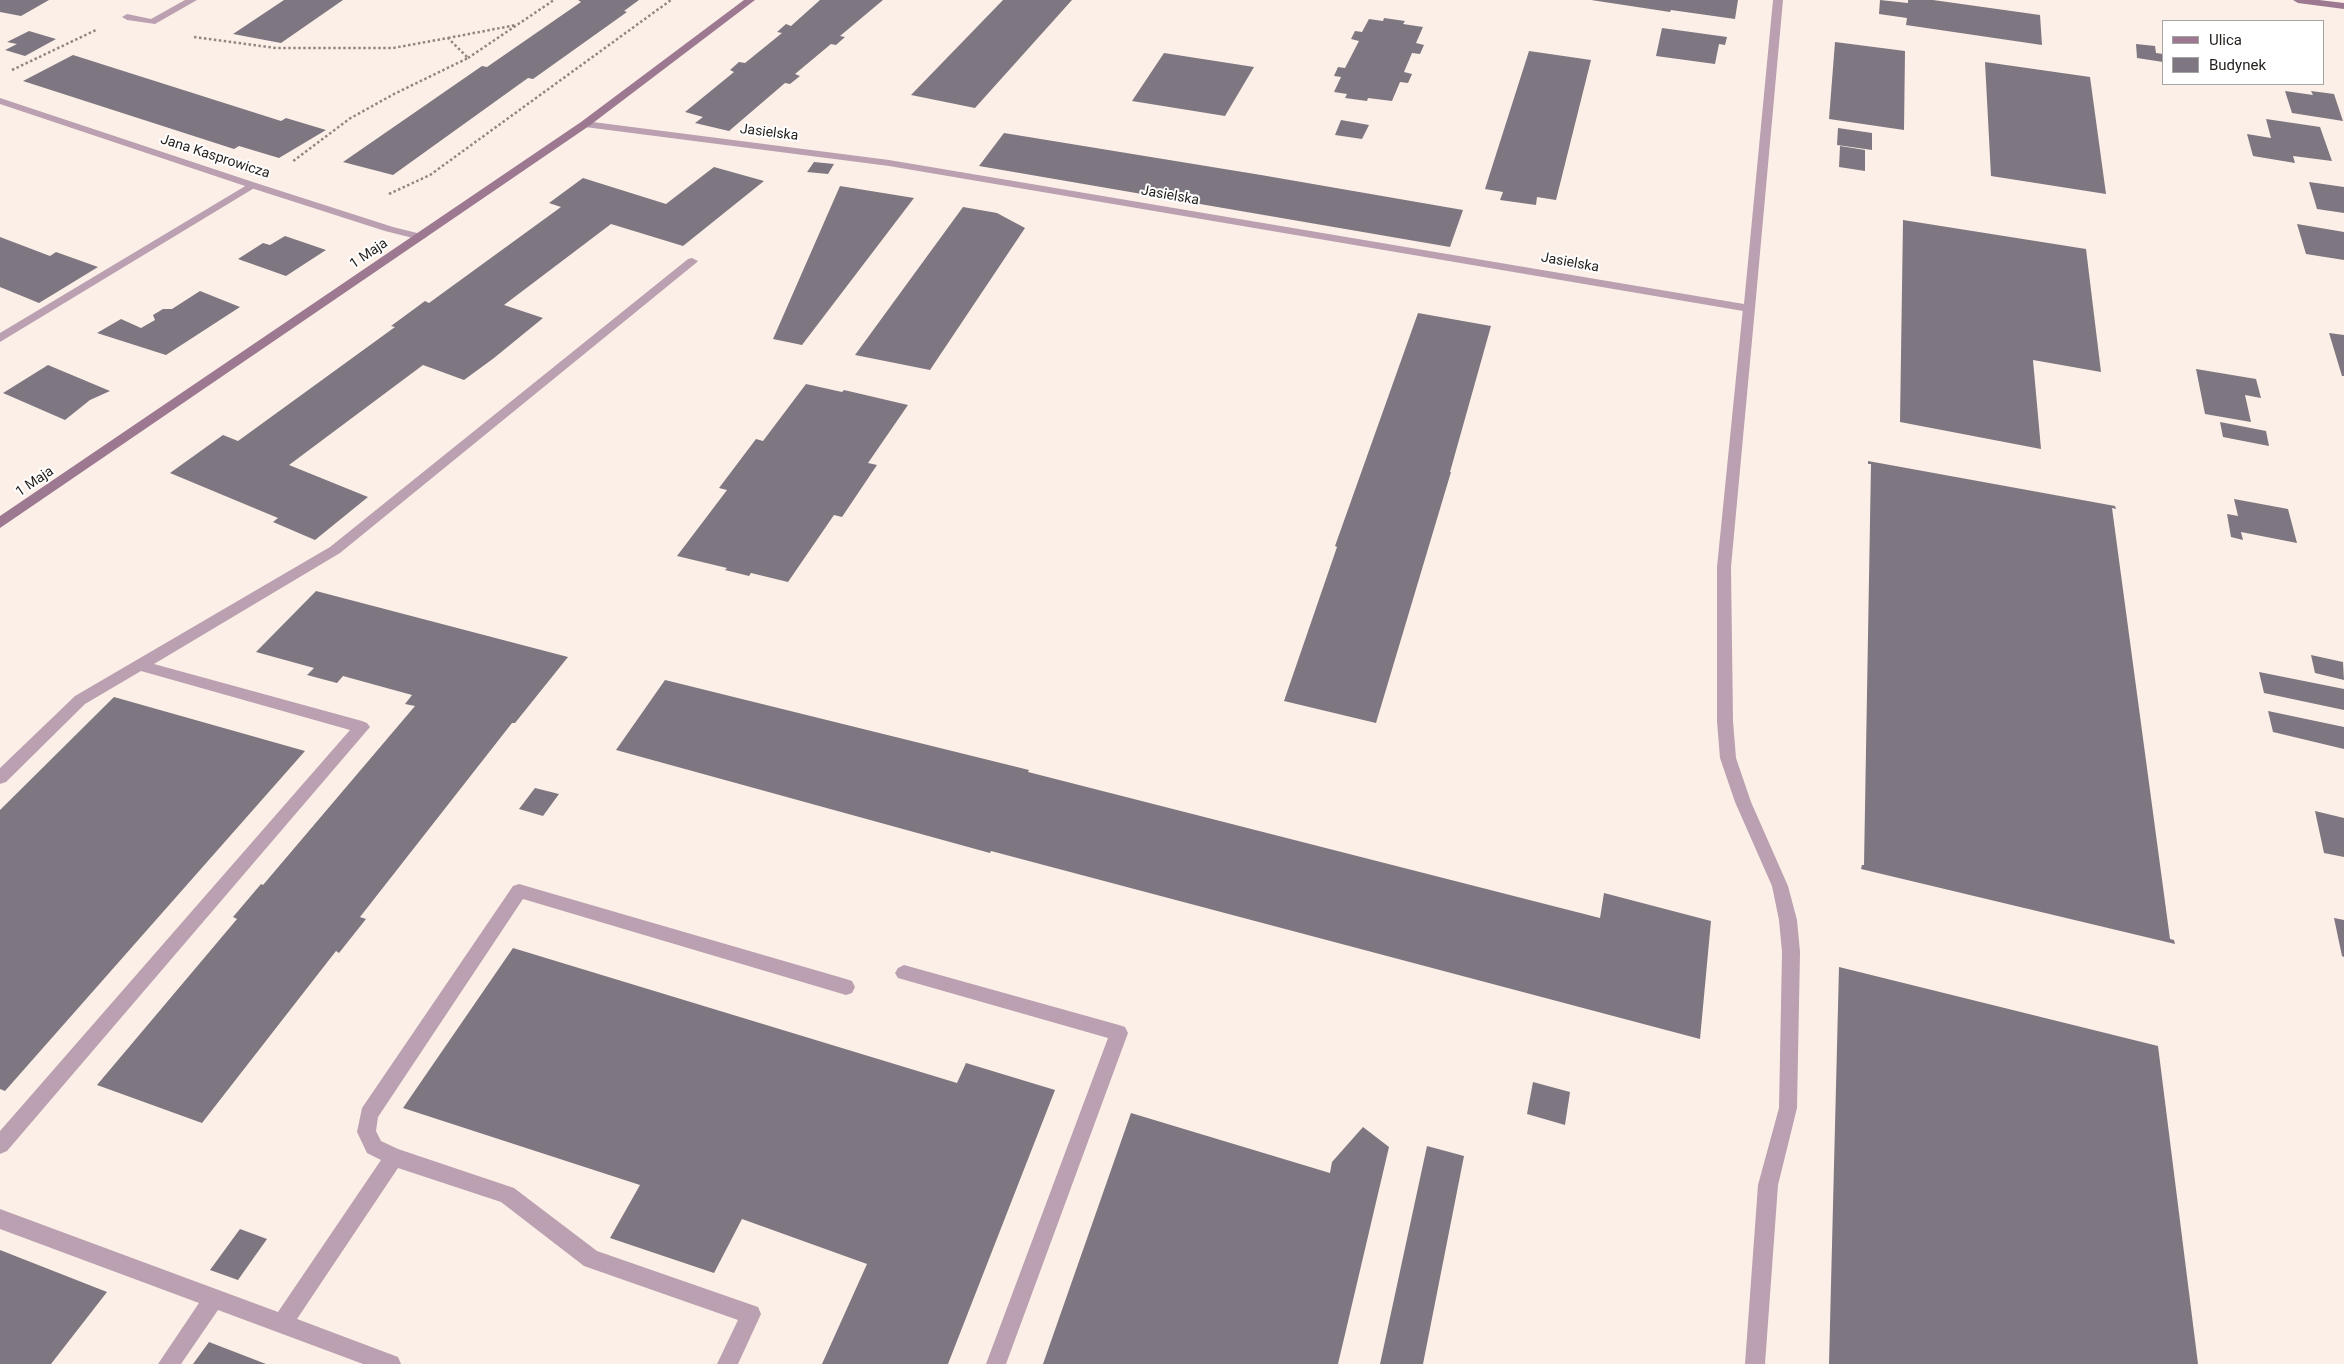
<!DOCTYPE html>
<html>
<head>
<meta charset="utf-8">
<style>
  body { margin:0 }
  #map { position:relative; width:2344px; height:1364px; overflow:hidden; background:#fcefe7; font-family:Roboto,sans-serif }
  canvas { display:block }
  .legend { position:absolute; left:2162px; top:20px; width:162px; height:65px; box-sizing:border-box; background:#fff; border:1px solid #a7a5a4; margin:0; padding:6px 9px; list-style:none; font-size:15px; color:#221e1b }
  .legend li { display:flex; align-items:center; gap:10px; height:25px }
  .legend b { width:25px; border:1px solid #a7a5a4 }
</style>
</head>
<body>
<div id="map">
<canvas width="2344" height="1364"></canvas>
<ul class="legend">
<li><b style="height:6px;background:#9d7891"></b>Ulica</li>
<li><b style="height:14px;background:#7e7781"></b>Budynek</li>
</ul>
</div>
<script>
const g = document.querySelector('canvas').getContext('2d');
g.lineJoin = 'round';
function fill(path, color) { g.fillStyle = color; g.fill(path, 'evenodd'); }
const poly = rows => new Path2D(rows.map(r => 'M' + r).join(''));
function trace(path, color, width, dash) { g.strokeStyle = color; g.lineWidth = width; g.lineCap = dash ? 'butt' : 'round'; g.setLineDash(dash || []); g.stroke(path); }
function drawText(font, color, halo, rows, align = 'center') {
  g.font = font + ' Roboto,sans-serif'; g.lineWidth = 4; g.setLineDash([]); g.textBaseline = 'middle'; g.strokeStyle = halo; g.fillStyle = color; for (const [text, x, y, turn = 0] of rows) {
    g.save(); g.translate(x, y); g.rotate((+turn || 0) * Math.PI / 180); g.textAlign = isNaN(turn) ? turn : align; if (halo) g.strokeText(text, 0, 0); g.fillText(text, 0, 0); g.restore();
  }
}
fill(poly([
  [0,0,49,0,21,16,0,12],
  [284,0,343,0,281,43,233,34],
  [578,0,639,0,624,11,627,12,533,79,528,78,393,175,343,162,482,66,487,67,581,2],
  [820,0,883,0,840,36,845,37,836,45,831,44,795,74,800,76,790,84,785,83,729,131,695,123,703,117,685,112,734,72,730,70,739,62,745,63,782,33,777,32,786,24,791,26],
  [1003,0,1072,0,975,108,911,95],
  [1591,0,1738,0,1735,19,1671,10,1670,12],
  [1880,0,1908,3,1908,0,1933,0,2040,15,2042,45,1906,25,1907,18,1879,14],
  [1384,18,1405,21,1403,24,1423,27,1416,43,1424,45,1420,54,1412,53,1404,72,1412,74,1408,83,1400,82,1392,101,1368,98,1367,101,1345,98,1347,94,1334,92,1341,77,1334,76,1338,67,1345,68,1359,41,1351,39,1355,31,1362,32,1369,19,1383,21],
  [1662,28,1727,37,1725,45,1719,44,1715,64,1656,56],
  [29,31,56,39,25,56,5,50,17,44,7,42],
  [1835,42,1905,51,1904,130,1829,119],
  [2136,44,2155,46,2156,53,2163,54,2163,62,2137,58],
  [1529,51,1591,60,1556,200,1537,197,1536,205,1500,200,1503,192,1485,189],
  [1164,53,1254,67,1225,116,1132,101],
  [73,55,281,121,286,118,326,130,279,158,239,146,234,149,23,81],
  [1985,62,2090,77,2106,194,1991,176],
  [2285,91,2313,95,2311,91,2334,94,2343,121,2292,113],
  [2266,119,2320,127,2332,161,2293,156,2295,163,2253,156,2247,134,2271,138],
  [1341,120,1369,125,1362,139,1335,135],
  [1838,128,1872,133,1872,150,1837,145],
  [1004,133,1261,175,1463,210,1450,247,979,166],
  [1840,146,1865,150,1865,171,1839,167],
  [814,162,834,164,828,174,807,172],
  [714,167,764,181,683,246,611,224,504,305,543,318,494,358,464,380,423,365,289,465,368,497,315,540,273,522,278,518,170,473,223,435,238,441,395,327,391,326,425,301,429,303,561,207,549,203,583,178,666,204],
  [2309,182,2344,187,2344,213,2317,209],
  [840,186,914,198,802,345,773,339],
  [963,207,997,213,1025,228,930,370,855,355],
  [1903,220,2086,249,2101,372,2033,360,2041,449,1900,422],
  [2297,224,2344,232,2344,260,2306,254],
  [285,236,326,250,286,276,238,259,263,243,270,245],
  [0,237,50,256,56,252,98,267,39,303,0,287],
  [200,291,240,307,166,355,97,333,121,319,141,328,155,320,153,315,163,309,172,309],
  [1418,313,1491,326,1450,472,1451,472,1376,723,1284,701,1337,547,1335,546],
  [2329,333,2344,335,2344,376,2342,376],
  [48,365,110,391,90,400,65,420,3,393],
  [2196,369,2256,379,2261,398,2245,395,2251,422,2205,414],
  [806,384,842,392,844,390,908,405,868,463,877,465,842,517,834,515,788,582,751,573,749,576,725,570,727,568,677,556,727,490,719,488,756,439,763,441],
  [2220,422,2266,431,2269,446,2223,437],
  [1868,461,2115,506,2116,509,2112,508,2170,939,2174,940,2175,944,1861,869,1862,865,1864,865,1871,464,1868,464],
  [2234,499,2288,509,2297,543,2241,532,2243,540,2231,537,2227,514,2238,516],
  [316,591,568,657,515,723,512,723,360,917,366,919,339,953,336,951,202,1123,97,1085,237,919,233,917,261,884,263,885,415,706,405,704,412,695,343,676,337,683,307,675,314,668,256,652],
  [2311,655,2343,662,2344,680,2315,673],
  [2259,672,2344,689,2344,710,2264,693],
  [665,680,1029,770,1028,772,1600,918,1604,893,1711,921,1700,1039,991,851,990,853,616,750],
  [114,697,305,751,5,1091,0,1089,0,810],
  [2268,711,2344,727,2344,749,2273,732],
  [535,788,559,794,543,816,519,809],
  [2315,811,2344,818,2344,857,2324,853],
  [2334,918,2344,920,2344,957,2342,956],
  [513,948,957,1083,966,1063,1055,1090,948,1364,822,1364,867,1264,742,1219,714,1273,610,1238,640,1185,403,1108],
  [1839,967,2158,1046,2198,1364,1829,1364],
  [1533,1082,1570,1092,1565,1125,1527,1114],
  [1131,1113,1330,1173,1332,1162,1363,1127,1389,1147,1338,1364,1043,1364],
  [1427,1146,1464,1156,1423,1364,1380,1364],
  [240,1229,267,1239,238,1280,210,1270],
  [0,1250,107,1292,51,1364,0,1364],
  [209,1342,266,1364,193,1364]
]), '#7e7781');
trace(poly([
  [194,37,276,48,393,48,448,38,468,58,394,94,349,119,292,162],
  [448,38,516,25],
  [468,58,554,0],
  [12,70,96,30],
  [389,194,430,175,671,0]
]), '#908782', 2.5, [2.5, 2.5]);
fill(poly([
  [185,0,197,0,155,24,127,20,122,17,127,14,151,19,185,0],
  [252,182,257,185,256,187,0,342,0,333,252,182],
  [692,258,698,261,696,263,340,553,154,664,362,721,367,723,370,727,7,1151,0,1154,0,1131,350,730,141,671,85,704,6,782,0,784,0,768,75,696,330,547,688,259,692,258],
  [1749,304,1755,308,1731,567,1733,721,1736,758,1751,802,1788,886,1797,920,1800,952,1797,1108,1778,1185,1765,1364,1745,1364,1758,1185,1779,1108,1782,952,1779,920,1772,886,1735,802,1720,758,1717,721,1717,567,1743,308,1749,304],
  [519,884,846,979,852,981,855,987,852,993,846,995,523,899,378,1117,376,1131,381,1141,398,1149,514,1188,597,1251,758,1307,761,1314,738,1364,717,1364,738,1320,584,1266,501,1202,398,1168,297,1319,398,1357,401,1364,363,1364,218,1310,181,1364,158,1364,199,1303,0,1229,0,1209,278,1312,381,1160,367,1153,357,1132,362,1108,513,886,519,884],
  [904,965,1119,1025,1125,1027,1128,1033,1006,1364,986,1364,1108,1038,898,978,895,973,898,968,904,965]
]), '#baa0b1');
fill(poly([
  [1773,0,1783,0,1755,308,1749,312,889,166,585,127,580,124,585,121,889,160,1744,304,1773,0],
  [0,98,256,183,393,227,425,235,427,237,421,240,385,231,248,187,0,104,0,98]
]), '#baa0b1');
fill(poly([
  [744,0,755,0,589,126,0,528,0,516,581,122,744,0],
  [2293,0,2319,0,2344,3,2344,9,2298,3,2293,0]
]), '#9d7891');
drawText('14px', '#221e1b', '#fff', [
  ["Jasielska",769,133,7],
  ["Jana Kasprowicza",215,157,18],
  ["Jasielska",1170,196,10],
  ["1 Maja",369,254,-34],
  ["Jasielska",1570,263,10],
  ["1 Maja",35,482,-34]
]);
</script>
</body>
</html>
